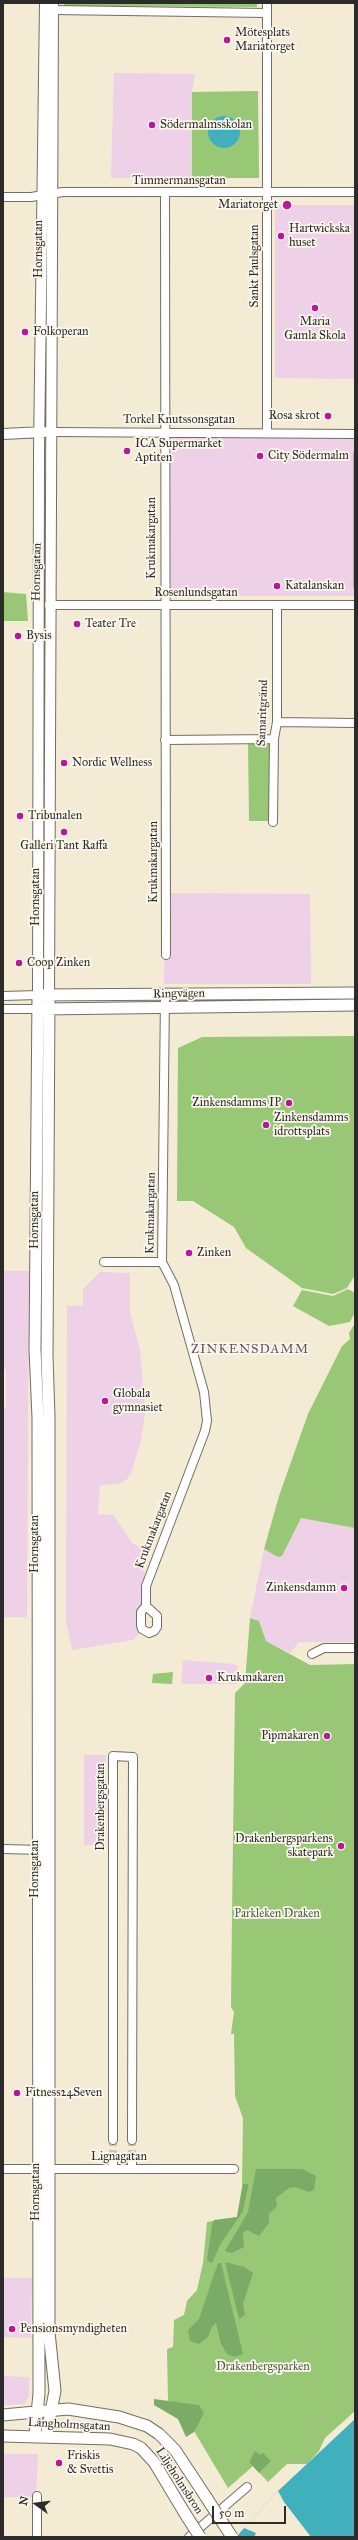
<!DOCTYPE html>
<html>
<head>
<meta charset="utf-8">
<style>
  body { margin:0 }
  #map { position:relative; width:358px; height:2540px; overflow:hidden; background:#f3ebd4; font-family:"IM FELL Great Primer",serif }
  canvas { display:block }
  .frame { position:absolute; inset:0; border:4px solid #2b2b2b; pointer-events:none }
  .north { position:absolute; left:16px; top:2484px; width:40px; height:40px; -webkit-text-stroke:3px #fbf7ec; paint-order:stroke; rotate:284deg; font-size:11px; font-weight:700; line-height:16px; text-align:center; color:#2b2b2b }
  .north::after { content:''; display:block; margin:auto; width:14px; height:18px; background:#2b2b2b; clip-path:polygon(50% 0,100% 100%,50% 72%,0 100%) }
  .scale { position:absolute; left:212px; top:2506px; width:74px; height:18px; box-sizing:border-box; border:2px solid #2b2b2b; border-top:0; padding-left:5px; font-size:12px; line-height:14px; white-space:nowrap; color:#2b2b2b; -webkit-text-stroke:3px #fbf7ec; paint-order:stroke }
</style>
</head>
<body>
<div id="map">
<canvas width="358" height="2540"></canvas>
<div class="frame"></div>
<div class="north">N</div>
<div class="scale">50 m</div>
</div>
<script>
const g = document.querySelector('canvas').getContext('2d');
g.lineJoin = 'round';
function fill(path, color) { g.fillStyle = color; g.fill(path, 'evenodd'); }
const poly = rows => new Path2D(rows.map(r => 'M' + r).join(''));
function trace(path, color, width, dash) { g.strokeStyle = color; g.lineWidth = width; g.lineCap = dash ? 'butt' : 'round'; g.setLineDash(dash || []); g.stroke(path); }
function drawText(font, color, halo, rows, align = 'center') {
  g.font = font + ' "IM FELL Great Primer",serif'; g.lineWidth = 3.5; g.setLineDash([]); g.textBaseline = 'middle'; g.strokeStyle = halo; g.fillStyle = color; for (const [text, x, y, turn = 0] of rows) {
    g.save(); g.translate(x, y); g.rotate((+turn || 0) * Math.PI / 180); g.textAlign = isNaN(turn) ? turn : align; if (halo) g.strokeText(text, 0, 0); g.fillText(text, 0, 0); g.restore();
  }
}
fill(poly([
  [114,73,195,74,192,92,192,178,111,178],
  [275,205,355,205,355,379,275,378],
  [355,433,355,596,166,596,165,434],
  [165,893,310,894,311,984,164,984],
  [3,1271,29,1271,27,1617,3,1617,3,1407,6,1407,6,1370,3,1369],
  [100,1272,130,1273,130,1313,140,1349,145,1413,141,1440,131,1474,126,1480,118,1484,100,1485,98,1514,113,1515,133,1544,145,1549,143,1629,133,1640,72,1650,66,1621,67,1306,83,1305,83,1289],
  [301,1517,355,1528,355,1639,351,1642,299,1642,290,1653,266,1641,259,1621,250,1618,264,1549,282,1556],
  [183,1660,233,1664,238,1666,237,1684,181,1684],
  [84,1755,106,1755,106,1845,84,1845],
  [3,2278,32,2278,31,2338,3,2337],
  [3,2376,29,2377,29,2396,24,2404,3,2405],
  [3,2454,38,2454,36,2497,3,2497]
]), '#eed0e7');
fill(poly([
  [64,3,257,3,257,7,64,6],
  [258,91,259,178,192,178,192,92],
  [353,452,355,452,355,588,353,588],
  [3,592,26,594,28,621,3,621],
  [248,744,269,744,269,821,249,821],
  [355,1036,355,1275,347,1288,333,1294,302,1288,246,1248,234,1227,193,1201,177,1201,178,1048,202,1037],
  [348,1289,355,1293,355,1312,350,1322,329,1326,293,1306,302,1290,333,1296],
  [355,1323,355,1528,301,1518,282,1556,278,1557,264,1549,279,1496,308,1414,342,1346,350,1339,349,1333],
  [250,1618,259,1621,266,1641,310,1665,355,1664,355,2411,325,2438,319,2451,307,2464,287,2464,268,2482,253,2466,228,2488,188,2421,168,2400,167,2349,173,2347,174,2320,184,2315,187,2301,197,2290,203,2263,207,2222,237,2217,242,2187,243,2118,235,2096,234,2034,231,2034,234,2012,231,2007,232,1915,235,1693,245,1683],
  [173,1672,172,1684,152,1683,153,1674]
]), '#98c776');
fill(poly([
  [256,2169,303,2169,316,2176,314,2190,309,2192,295,2187,289,2188,276,2198,277,2206,269,2214,269,2223,259,2236,247,2230,243,2233,244,2247,232,2253,225,2251,248,2212],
  [243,2184,248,2184,248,2187,243,2211,220,2245,212,2263,207,2260,212,2225,214,2220,237,2217],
  [225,2262,244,2267,253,2273,243,2304,245,2315,239,2319],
  [218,2263,221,2263,243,2354,235,2357,227,2354,221,2344,216,2323,212,2327,208,2337,199,2344,190,2341,188,2330,199,2319],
  [154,2399,199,2405,204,2413,194,2432,186,2437,178,2419,154,2405],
  [255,2451,260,2455,263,2453,271,2461,259,2473,249,2462]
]), '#7aac67');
fill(poly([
  '208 132a16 16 0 1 1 32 0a16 16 0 1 1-32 0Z',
  [355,2419,355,2537,236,2537,278,2491]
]), '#41b0bd');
fill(poly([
  [278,2491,284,2502,311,2537,254,2537,256,2533,244,2528]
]), '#f3ebd4');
trace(poly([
  [113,2158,113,2140],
  [132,2158,132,2140]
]), '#cbc5b2', 8, [8, 4]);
const minor = poly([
  [267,3,267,433],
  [53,10,267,13],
  [165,192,166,955],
  [3,197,31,197,63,192,355,192],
  [52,432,355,434],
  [49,605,355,605],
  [277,722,355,723],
  [165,740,274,739],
  [273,822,274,739,277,722,277,605],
  [3,996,38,995],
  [3,1009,38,1009],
  [104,1262,162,1262],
  [146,1606,157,1616,157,1627,154,1631,149,1633,142,1629,141,1625,141,1612,146,1606,146,1586,205,1431,207,1421,204,1392,174,1285,162,1262,165,995],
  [312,1654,324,1648,355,1648],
  [3,1849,42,1850],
  [113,2140,113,1756,133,1757,132,2140],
  [113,2158,113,2169],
  [132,2158,132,2169],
  [3,2169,234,2169],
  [37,2537,37,2496],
  [189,2537,247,2487]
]);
const tertiary = poly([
  [3,434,44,432],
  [38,995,39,450,45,3],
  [49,996,53,3]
]);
const secondary = poly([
  [43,1009,355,1005],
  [3,2415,68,2409,119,2417,147,2426,159,2434,175,2450,206,2497],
  [3,2436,110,2439,133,2444,141,2448,154,2462,184,2512],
  [35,2436,39,2393,38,1418,35,1349,38,995,355,993],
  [46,2437,55,2391,49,2332,49,1417,47,1356,49,996]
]);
trace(minor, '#716e66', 10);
trace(tertiary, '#716e66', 12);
trace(secondary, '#716e66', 13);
trace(minor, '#fff', 8);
trace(tertiary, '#fff', 10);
trace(secondary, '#fff', 11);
const secondaryBridge = poly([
  [206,2497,232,2537],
  [184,2512,200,2537]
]);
trace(secondaryBridge, '#716e66', 13, []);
trace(secondaryBridge, '#fff', 11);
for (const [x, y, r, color] of [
  [227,40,4,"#b5179e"],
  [152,125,4,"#b5179e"],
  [287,205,5,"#b5179e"],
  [281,236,4,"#b5179e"],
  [315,308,4,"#b5179e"],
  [25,332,4,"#b5179e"],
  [328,416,4,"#b5179e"],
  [127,451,4,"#b5179e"],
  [260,456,4,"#b5179e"],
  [277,586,4,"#b5179e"],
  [77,624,4,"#b5179e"],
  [18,636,4,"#b5179e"],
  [64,763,4,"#b5179e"],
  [20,816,4,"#b5179e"],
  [64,832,4,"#b5179e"],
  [19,963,4,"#b5179e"],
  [289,1103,4,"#b5179e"],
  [266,1125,4,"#b5179e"],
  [189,1253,4,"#b5179e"],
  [105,1401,4,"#b5179e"],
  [344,1588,4,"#b5179e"],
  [209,1678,4,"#b5179e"],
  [327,1736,4,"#b5179e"],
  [341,1846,4,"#b5179e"],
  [17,2093,4,"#b5179e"],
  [12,2329,4,"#b5179e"],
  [59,2463,4,"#b5179e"]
]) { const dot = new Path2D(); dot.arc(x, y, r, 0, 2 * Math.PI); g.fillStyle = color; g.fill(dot); trace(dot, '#fbf7ec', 1.5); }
drawText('12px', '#2b2b2b', '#fbf7ec', [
  ["Mötesplats",235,33],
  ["Mariatorget",235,47],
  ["Södermalmsskolan",160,125],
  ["Mariatorget",278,205,"right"],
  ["Hartwickska",289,229],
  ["huset",289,243],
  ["Maria",315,322,"center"],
  ["Gamla Skola",315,336,"center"],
  ["Folkoperan",33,332],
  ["Rosa skrot",320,416,"right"],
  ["ICA Supermarket",135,444],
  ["Aptiten",135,458],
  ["City Södermalm",268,456],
  ["Katalanskan",285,586],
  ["Teater Tre",85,624],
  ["Bysis",26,636],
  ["Nordic Wellness",72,763],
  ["Tribunalen",28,816],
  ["Galleri Tant Raffa",64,846,"center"],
  ["Coop Zinken",27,963],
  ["Zinkensdamms IP",281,1103,"right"],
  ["Zinkensdamms",274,1118],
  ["idrottsplats",274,1132],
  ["Zinken",197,1253],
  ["Globala",113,1394],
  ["gymnasiet",113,1408],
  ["Zinkensdamm",336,1588,"right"],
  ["Krukmakaren",217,1678],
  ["Pipmakaren",319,1736,"right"],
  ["Drakenbergsparkens",333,1839,"right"],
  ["skatepark",333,1853,"right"],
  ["Fitness24Seven",25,2093],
  ["Pensionsmyndigheten",20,2329],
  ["Friskis",67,2456],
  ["& Svettis",67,2470]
], 'left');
drawText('12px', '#2b2b2b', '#fbf7ec', [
  ["Timmermansgatan",179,181],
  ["Hornsgatan",39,249,-90],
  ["Sankt Paulsgatan",255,266,-90],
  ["Torkel Knutssonsgatan",179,420],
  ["Krukmakargatan",152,538,-90],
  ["Hornsgatan",37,572,-89],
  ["Rosenlundsgatan",196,593],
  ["Samaritgränd",263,713,-88],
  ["Krukmakargatan",154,862,-90],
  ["Hornsgatan",36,897,-90],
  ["Ringvägen",179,994,-1],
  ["Krukmakargatan",151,1213,-89],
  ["Hornsgatan",35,1220,-90],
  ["Krukmakargatan",154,1530,-69],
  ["Hornsgatan",35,1544,-90],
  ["Drakenbergsgatan",101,1807,-90],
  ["Hornsgatan",35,1869,-90],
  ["Lignagatan",119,2157],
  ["Hornsgatan",36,2192,-90],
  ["Långholmsgatan",69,2425,3],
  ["Liljeholmsbron",179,2481,57]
]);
drawText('12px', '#4c5a42', '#fbf7ec', [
  ["Parkleken Draken",277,1914],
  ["Drakenbergsparken",263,2367]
]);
g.letterSpacing = '1px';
drawText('13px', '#635765', '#fbf7ec', [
  ["ZINKENSDAMM",250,1350]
]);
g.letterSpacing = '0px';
</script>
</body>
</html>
